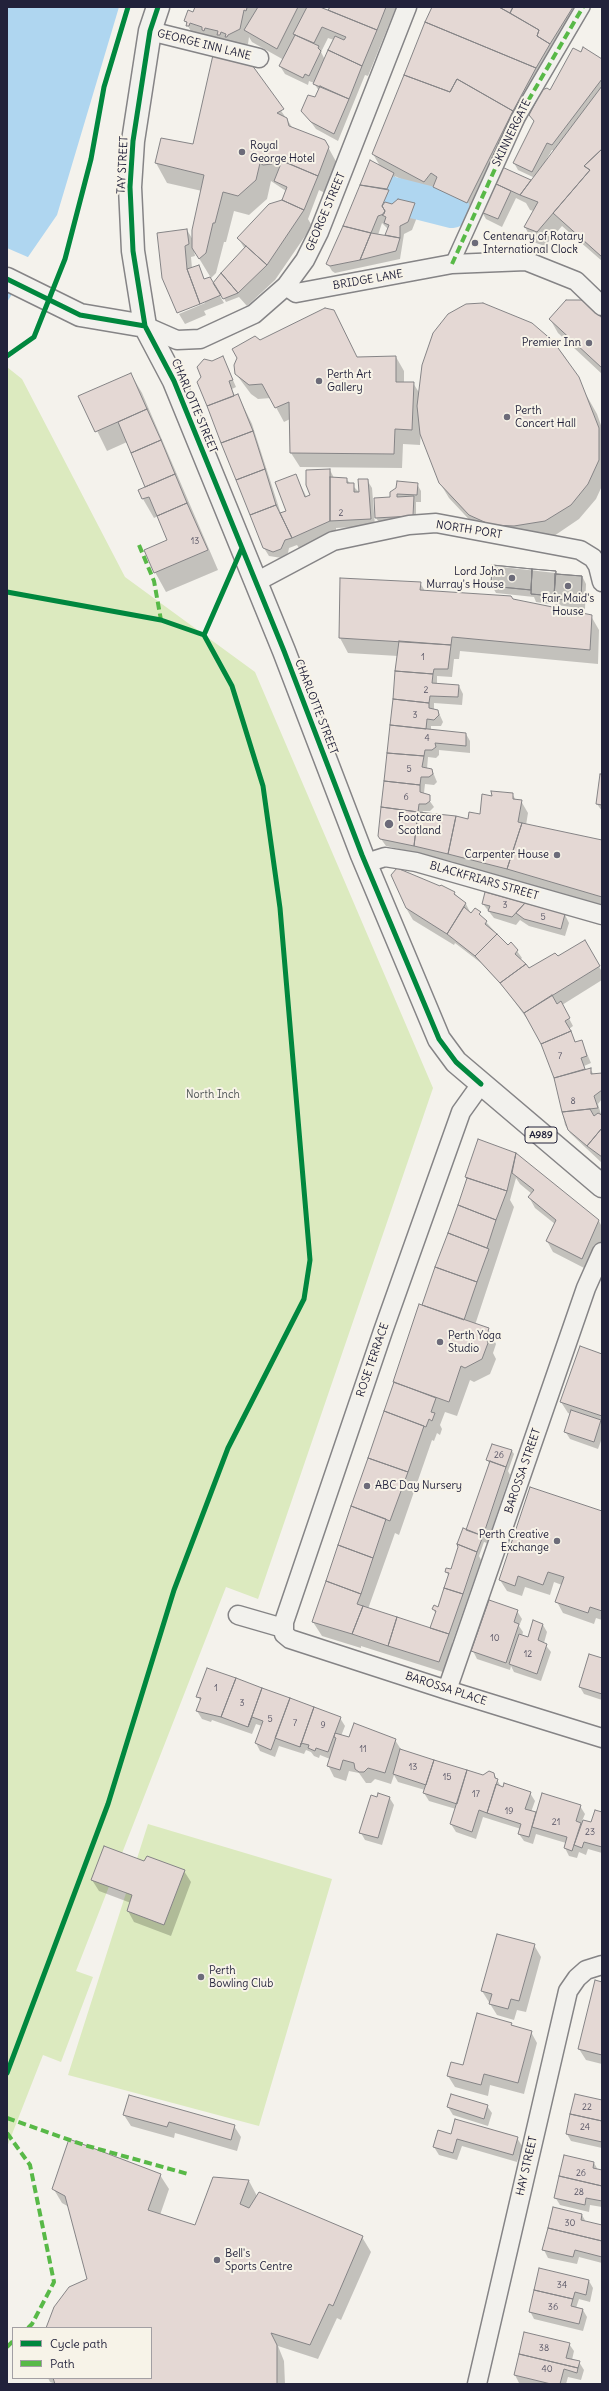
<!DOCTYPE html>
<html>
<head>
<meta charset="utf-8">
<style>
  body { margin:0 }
  #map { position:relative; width:609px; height:2391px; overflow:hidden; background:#f4f2ec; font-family:Delius,sans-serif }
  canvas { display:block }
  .frame { position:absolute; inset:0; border:8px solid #22223b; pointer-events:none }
  .legend { position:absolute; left:12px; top:2327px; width:140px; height:52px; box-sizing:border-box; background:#f7f3e8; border:1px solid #a29fa3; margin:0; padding:5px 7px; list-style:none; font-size:12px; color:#22223b }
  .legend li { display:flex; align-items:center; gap:8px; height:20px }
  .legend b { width:20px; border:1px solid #a29fa3 }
</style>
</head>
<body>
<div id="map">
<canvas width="609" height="2391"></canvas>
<div class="frame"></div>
<ul class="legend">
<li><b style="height:5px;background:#00873e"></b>Cycle path</li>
<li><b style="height:5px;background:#58b947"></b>Path</li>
</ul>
</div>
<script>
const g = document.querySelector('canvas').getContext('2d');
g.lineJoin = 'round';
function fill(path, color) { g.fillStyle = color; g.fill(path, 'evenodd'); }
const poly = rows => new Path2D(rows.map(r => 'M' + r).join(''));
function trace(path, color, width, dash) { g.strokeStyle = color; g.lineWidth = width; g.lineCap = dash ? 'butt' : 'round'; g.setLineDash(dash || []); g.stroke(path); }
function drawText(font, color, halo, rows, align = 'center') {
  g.font = font + ' Delius,sans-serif'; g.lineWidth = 4; g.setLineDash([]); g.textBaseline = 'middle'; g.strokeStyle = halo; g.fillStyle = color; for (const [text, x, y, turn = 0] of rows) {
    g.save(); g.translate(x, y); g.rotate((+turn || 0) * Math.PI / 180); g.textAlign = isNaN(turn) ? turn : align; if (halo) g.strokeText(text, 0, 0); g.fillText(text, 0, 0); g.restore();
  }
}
fill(poly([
  [7,367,22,379,125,577,255,672,433,1088,258,1599,226,1587,76,1971,93,1977,61,2062,43,2055,7,2147],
  [148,1824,332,1879,259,2126,68,2075]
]), '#dceabf');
fill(poly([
  [7,7,119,7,57,215,28,257,16,288,7,302]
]), '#afd6f0');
fill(poly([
  [7,248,30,258,18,289,7,288]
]), '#f4f2ec');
fill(poly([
  [196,7,317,7,329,12,331,7,396,7,368,76,365,75,338,141,316,129,302,110,315,99,319,91,314,83,309,81,308,85,285,74,280,66,284,60,252,42,249,37,248,44,236,49,196,40,185,21,194,13],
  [328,38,334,40,325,60,321,52],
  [433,7,586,7,501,168,531,181,535,178,518,170,514,163,551,91,602,60,602,261,562,226,545,246,533,242,525,227,534,211,530,210,526,203,516,198,502,227,486,219,482,212,476,217,443,201,437,191,433,196,395,176,398,181,392,196,393,199,390,206,414,204,419,212,412,230,404,234,400,259,335,273,332,271,328,264,371,161,380,166,373,154],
  [552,150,555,151,547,161,546,160],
  [382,223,388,229,385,236,378,235],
  [251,66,294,130,328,147,339,167,329,195,319,190,308,219,312,226,275,280,247,306,239,297,226,302,222,295,220,296,224,303,204,311,206,315,185,324,179,314,205,303,205,301,178,312,187,230,193,240,202,191,167,183,156,163,161,139,194,145],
  [271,181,286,191,282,201,238,238,245,249,213,285,205,280,198,266,192,268,191,257,195,256,194,250,211,278,216,273,224,242,226,242,234,211,249,215,267,199],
  [550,319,602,320,602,374,558,333],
  [260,341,357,358,396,357,404,371,404,383,413,383,420,394,553,342,565,357,597,414,602,428,602,486,596,499,579,519,554,536,523,541,478,529,449,498,440,483,421,432,420,445,403,444,402,468,300,467,291,453,290,419,284,422,271,398,258,399,251,394,236,374],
  [223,357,236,387,232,389,235,396,238,395,252,424,281,514,287,512,296,476,307,498,311,496,330,470,334,478,346,479,360,493,367,480,372,488,375,526,336,528,336,533,299,548,297,545,289,548,288,553,282,558,269,556,264,548,212,362],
  [131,374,142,393,218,570,166,592,155,572,169,540,158,516,154,518,143,499,146,487,127,442,107,451,80,396],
  [417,484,421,491,421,502,416,502,416,523,381,525,376,518,391,498,391,492],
  [412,504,414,504,413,521],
  [493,566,582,576,586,584,585,609,536,602,534,597,496,593,492,586],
  [420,583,425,591,513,600,591,616,599,630,598,664,460,651,459,659,454,659,452,677,437,676,437,684,459,686,463,694,462,705,434,703,434,710,438,711,443,722,441,726,431,726,431,730,466,734,470,741,470,753,439,750,439,755,436,758,428,757,427,769,432,770,437,782,434,785,425,784,424,793,434,807,430,811,423,811,422,813,469,820,481,815,493,798,512,794,516,800,521,801,528,813,526,825,602,842,602,909,516,884,514,880,456,865,454,862,386,846,379,836,398,656,348,653,340,638],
  [602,775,602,811,597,804],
  [454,893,466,904,471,914,475,910,508,946,511,944,517,951,522,958,520,960,529,969,558,957,585,941,602,972,602,980,562,1005,573,1026,569,1029,576,1043,581,1041,585,1049,591,1063,584,1066,586,1070,590,1069,594,1075,602,1074,602,1099,598,1104,602,1118,602,1163,570,1133,565,1125,555,1078,542,1044,530,1023,506,990,481,963,455,943,454,945,413,920,406,908],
  [486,893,565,915,569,923,565,936,529,926,520,920,516,925,494,918,483,904],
  [479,1141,516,1154,599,1221,602,1227,602,1239,588,1270,553,1252,547,1241,555,1224,535,1208,529,1197,532,1194,520,1184,516,1178,510,1200,514,1207,475,1325,488,1329,496,1344,493,1353,496,1359,490,1374,474,1382,470,1380,457,1416,445,1412,440,1425,442,1429,440,1435,437,1433,434,1441,432,1440,399,1535,395,1533,368,1609,431,1629,436,1614,433,1609,438,1608,449,1577,446,1571,451,1571,467,1531,489,1463,487,1459,512,1451,514,1454,508,1471,510,1475,487,1543,484,1542,479,1556,481,1560,452,1643,455,1646,446,1673,361,1646,361,1648,322,1636,313,1622,468,1180,466,1177],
  [602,1355,602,1438,598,1449,570,1439,565,1431,571,1414,568,1413,561,1402],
  [602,1512,602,1620,596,1618,594,1624,563,1613,557,1602,562,1585,554,1582,550,1595,525,1587,522,1596,507,1591,500,1580],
  [517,1611,522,1619,519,1626,523,1632,522,1636,528,1638,534,1622,543,1625,547,1632,544,1643,551,1652,541,1681,514,1672,511,1666,510,1670,477,1659,473,1651],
  [602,1659,602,1700,584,1694,580,1687],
  [198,1697,340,1718,345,1726,341,1736,350,1739,395,1740,402,1751,483,1776,494,1774,501,1787,530,1793,535,1801,531,1812,537,1814,580,1806,585,1814,582,1821,591,1823,602,1813,602,1853,588,1849,586,1855,579,1852,577,1858,569,1856,565,1848,566,1843,536,1834,533,1844,524,1841,519,1834,521,1829,483,1817,476,1839,456,1832,451,1824,456,1809,429,1801,424,1793,425,1790,398,1782,394,1775,391,1784,375,1779,371,1783,366,1783,359,1773,349,1771,346,1781,334,1777,328,1765,330,1759,320,1755,319,1758,314,1756,311,1752,306,1750,304,1754,279,1746,275,1757,260,1751,256,1743,262,1726,256,1724,252,1734,212,1720,211,1722,202,1719,197,1711,201,1702],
  [389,1797,394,1805,382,1845,365,1840,361,1833,378,1799],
  [145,1862,184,1871,191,1882,171,1936,134,1922,128,1911,131,1903,99,1891,92,1880],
  [534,1945,541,1957,526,2012,517,2010,514,2020,497,2015,482,1991],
  [602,1983,602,2064,586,2060,579,2049],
  [511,2024,513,2027,531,2032,537,2043,524,2094,490,2085,488,2096,455,2087,448,2076,464,2066],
  [602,2101,602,2148,571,2141,567,2134],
  [487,2106,492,2113,488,2126,453,2115,448,2107],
  [124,2115,234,2126,241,2137,237,2151,175,2133,174,2138,131,2126],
  [451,2135,517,2138,522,2146,517,2162,462,2146,457,2160,439,2155,434,2147],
  [594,2163,598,2170,602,2171,602,2207,590,2205,589,2212,560,2205,555,2197],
  [160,2175,169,2189,160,2215,196,2226,214,2178,249,2181,257,2196,362,2237,371,2252,341,2320,337,2318,318,2359,278,2346,284,2361,285,2384,56,2384,50,2382,48,2378,151,2378,151,2328,47,2328,88,2280,69,2207,62,2203,53,2188],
  [553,2208,582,2215,586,2222,602,2226,602,2263,579,2257,577,2264,548,2258,544,2250],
  [589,2281,593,2288,590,2302,579,2299,576,2308,583,2310,587,2317,583,2331,534,2319,530,2311],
  [569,2344,574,2351,572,2360,579,2362,584,2370,581,2380,568,2377,566,2384,519,2383,515,2375]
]), '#0003');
trace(poly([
  [389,194,452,210]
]), '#afd6f0', 36);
const building = poly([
  [195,7,245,7,247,8,246,11,244,10,240,29,228,35,227,37,225,37,226,34,221,32,220,35,217,35,218,31,205,28,204,31,202,30,202,27,190,23,189,26,186,26,187,22,184,21,188,10,193,12,195,7],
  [258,7,298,7,277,49,244,30,258,7],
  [307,7,320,7,377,30,362,66,328,50,335,36,344,40,346,37,322,27,314,43,293,34,307,7],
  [330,7,386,7,377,30,328,10,330,7],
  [432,7,499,7,539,30,537,36,550,44,536,68,425,22,432,7],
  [499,7,513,7,510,13,499,7],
  [513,7,573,7,550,44,537,36,539,30,510,13,513,7],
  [425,22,536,68,513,111,457,79,450,92,404,75,425,22],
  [295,35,319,46,318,48,321,51,309,76,305,74,303,78,279,66,295,35],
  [583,47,602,59,602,79,552,145,547,143,532,172,513,163,534,121,529,115,542,90,547,88,550,90,573,48,581,52,583,47],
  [328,50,362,66,349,99,313,84,328,50],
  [213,55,252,65,284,109,277,113,287,118,289,126,325,140,329,147,318,176,276,158,272,164,263,165,260,163,256,180,238,196,223,192,215,223,213,223,206,253,199,259,192,248,192,230,204,175,155,163,161,138,193,144,213,55],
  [404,75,450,92,457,79,513,111,467,203,433,187,437,177,431,173,424,182,372,154,404,75],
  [320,86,349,99,334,134,311,122,301,111,308,95,315,97,320,86],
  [602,86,602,149,584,166,590,170,537,232,524,227,538,202,520,195,602,86],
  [602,149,602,257,553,213,590,170,584,166,602,149],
  [370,160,394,173,387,189,360,185,370,160],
  [282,161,318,176,304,210,282,200,287,187,274,181,282,161],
  [502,167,531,180,520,195,494,183,502,167],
  [494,183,511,191,498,219,481,212,494,183],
  [360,185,389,190,382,206,385,211,384,214,378,216,371,233,343,226,360,185],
  [398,199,415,203,408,222,400,226,400,238,385,235,389,225,384,223,386,217,382,215,385,211,382,206,385,202,392,204,398,199],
  [282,200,304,210,267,265,237,238,269,204,282,200],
  [343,226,371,233,360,260,330,266,326,264,343,226],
  [187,229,189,244,185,246,187,269,200,304,177,313,162,278,157,233,187,229],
  [371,233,400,238,396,251,360,260,371,233],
  [246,246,267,265,238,293,221,273,246,246],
  [199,265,204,279,210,277,221,295,200,304,187,269,199,265],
  [221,273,238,293,223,299,213,283,221,273],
  [566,300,582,300,602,318,602,368,549,319,566,300],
  [483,303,532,323,553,341,579,377,599,428,599,460,588,484,571,505,545,521,514,526,491,525,469,515,439,483,420,434,417,406,422,365,433,333,448,314,466,304,483,303],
  [325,308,334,310,357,357,396,356,396,382,414,382,412,430,395,429,394,454,290,453,289,402,275,408,262,384,249,385,235,374,234,365,237,358,232,349,255,336,260,340,325,308],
  [223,356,233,380,229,381,234,396,207,406,197,382,201,377,197,367,204,359,212,361,223,356],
  [131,373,147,409,95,432,78,396,131,373],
  [238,394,253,431,221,443,207,406,238,394],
  [147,409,161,440,131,453,118,422,147,409],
  [253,431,265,469,236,480,221,443,253,431],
  [161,440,175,474,145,487,131,453,161,440],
  [265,469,276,505,250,515,236,480,265,469],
  [330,469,330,521,292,538,280,513,286,511,275,482,296,474,305,497,310,495,306,485,306,470,330,469],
  [175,474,187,503,157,516,149,497,142,499,138,490,175,474],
  [330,477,347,478,347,483,354,483,354,492,359,492,358,479,368,479,371,519,330,521,330,477],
  [397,481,418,483,417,495,397,494,397,497,414,496,413,516,375,518,374,498,390,497,390,492,396,488,397,481],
  [187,503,208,550,154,573,144,550,167,540,157,516,187,503],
  [276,505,292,538,285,540,281,549,273,552,263,548,250,515,276,505],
  [492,565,532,569,531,590,491,586,492,565],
  [492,565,532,569,531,590,491,586,492,565],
  [532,569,556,571,554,596,531,594,532,569],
  [532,569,556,571,554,596,531,594,532,569],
  [555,574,582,576,581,601,554,599,555,574],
  [555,574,582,576,581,601,554,599,555,574],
  [340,578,421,582,420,590,511,596,513,599,592,615,590,650,452,637,451,645,339,638,340,578],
  [399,641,451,645,448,669,434,669,433,674,395,671,399,641],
  [395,671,433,674,432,683,459,685,458,697,430,696,429,703,393,699,395,671],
  [393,699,429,703,429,708,438,710,439,715,434,720,427,719,426,729,390,725,393,699],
  [390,725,466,733,466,746,435,743,436,747,432,750,425,750,424,756,387,753,390,725],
  [387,753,424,756,422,767,432,769,433,774,429,777,421,777,420,785,384,781,387,753],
  [600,774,602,774,602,805,596,804,600,774],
  [384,781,420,785,420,792,430,795,430,801,426,804,419,804,418,812,381,807,384,781],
  [491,791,513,793,513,799,522,800,518,822,522,823,507,869,448,854,456,816,468,819,469,812,480,814,482,794,492,796,491,791],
  [381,807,418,812,414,846,380,839,378,836,381,807],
  [418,812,456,816,448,854,414,846,418,812],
  [522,823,602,840,602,897,507,869,522,823],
  [397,868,440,886,441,885,455,892,454,894,466,903,447,934,406,908,391,875,397,868],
  [485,892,525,903,512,917,488,911,490,906,482,904,485,892],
  [525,903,565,914,561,929,524,919,516,913,525,903],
  [464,907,471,913,475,908,481,912,479,914,487,921,485,924,497,934,475,956,447,934,464,907],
  [497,934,508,945,511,942,518,950,515,954,526,964,500,983,475,956,497,934],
  [585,940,600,966,524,1013,500,983,526,964,529,968,555,953,558,956,585,940],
  [552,995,557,1004,561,1001,570,1018,565,1021,571,1031,541,1044,524,1013,552,995],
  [571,1031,575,1042,582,1040,587,1056,581,1058,585,1069,554,1078,541,1044,571,1031],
  [591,1068,591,1074,602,1073,602,1090,594,1096,598,1108,562,1112,554,1078,591,1068],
  [590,1109,594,1116,598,1113,602,1115,602,1128,587,1146,568,1130,562,1112,590,1109],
  [602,1128,602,1157,587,1146,602,1128],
  [478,1139,516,1153,507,1191,465,1177,478,1139],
  [516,1153,599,1220,582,1259,546,1241,556,1220,528,1197,534,1190,512,1173,516,1153],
  [467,1178,507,1191,496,1220,458,1205,467,1178],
  [458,1205,496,1220,487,1248,448,1233,458,1205],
  [448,1233,489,1249,477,1282,435,1267,448,1233],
  [435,1267,477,1282,464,1320,422,1305,435,1267],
  [419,1304,489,1328,486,1338,488,1343,482,1359,465,1368,461,1366,449,1402,393,1382,419,1304],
  [580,1346,602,1354,602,1416,560,1402,580,1346],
  [394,1382,436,1398,431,1412,435,1413,432,1421,429,1419,426,1427,384,1411,394,1382],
  [571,1410,601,1420,594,1442,564,1432,571,1410],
  [384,1411,424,1426,408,1472,368,1458,384,1411],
  [492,1444,512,1450,506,1467,486,1460,492,1444],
  [368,1458,408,1472,390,1521,351,1506,368,1458],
  [490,1461,506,1467,483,1536,466,1530,490,1461],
  [530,1487,602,1511,602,1611,590,1607,588,1613,555,1602,564,1577,548,1572,543,1585,518,1576,515,1586,499,1580,530,1487],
  [351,1506,386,1519,373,1558,338,1545,351,1506],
  [463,1528,483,1536,477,1552,457,1544,463,1528],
  [457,1544,477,1552,463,1594,444,1588,449,1573,445,1572,446,1568,451,1569,458,1547,457,1544],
  [338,1545,373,1558,361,1594,326,1581,338,1545],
  [326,1581,361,1594,357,1604,363,1606,352,1634,312,1622,326,1581],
  [444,1588,463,1594,449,1634,430,1628,436,1611,432,1609,434,1605,438,1607,444,1588],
  [489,1600,518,1610,514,1622,519,1624,506,1663,471,1651,489,1600],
  [363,1606,397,1617,388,1646,352,1634,363,1606],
  [397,1617,449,1634,439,1662,388,1646,397,1617],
  [533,1620,543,1624,538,1640,547,1644,537,1674,509,1664,519,1634,528,1637,533,1620],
  [589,1654,602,1658,602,1694,579,1687,589,1654],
  [207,1668,236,1678,221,1717,196,1711,201,1698,196,1697,207,1668],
  [236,1678,262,1688,248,1727,221,1717,236,1678],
  [262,1688,290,1698,271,1750,255,1743,263,1721,252,1717,248,1727,262,1688],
  [290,1698,314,1707,300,1747,275,1738,290,1698],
  [314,1707,341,1717,328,1752,316,1748,315,1751,308,1748,309,1745,301,1743,300,1747,314,1707],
  [354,1723,396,1739,385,1773,368,1768,364,1772,359,1772,355,1769,354,1763,343,1760,340,1770,327,1766,336,1738,334,1737,335,1733,349,1737,354,1723],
  [400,1749,434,1760,426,1785,393,1774,400,1749],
  [434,1760,467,1770,457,1804,423,1793,434,1760],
  [467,1770,483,1775,489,1771,494,1773,495,1778,498,1779,487,1813,479,1810,472,1832,450,1824,467,1770],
  [504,1783,531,1792,525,1809,536,1812,529,1837,518,1834,521,1824,487,1813,496,1784,503,1787,504,1783],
  [378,1793,390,1797,378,1838,359,1833,371,1795,377,1797,378,1793],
  [542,1793,581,1805,576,1821,581,1823,572,1851,564,1848,567,1837,532,1827,542,1793],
  [595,1810,602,1812,602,1847,584,1842,582,1848,574,1845,583,1820,591,1822,595,1810],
  [104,1846,144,1861,147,1856,185,1870,164,1925,127,1911,132,1895,91,1880,104,1846],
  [497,1934,535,1944,519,2001,511,1999,508,2009,489,2004,492,1994,481,1991,497,1934],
  [595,1980,602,1982,602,2055,578,2049,595,1980],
  [477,2013,512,2023,511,2025,532,2031,518,2083,484,2074,481,2085,447,2076,451,2062,463,2065,477,2013],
  [451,2094,488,2105,484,2119,447,2107,451,2094],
  [575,2094,602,2100,602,2121,570,2114,575,2094],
  [129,2095,235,2125,231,2140,169,2122,167,2127,123,2115,129,2095],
  [570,2114,602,2121,602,2142,566,2134,570,2114],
  [455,2119,518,2137,513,2155,457,2139,453,2153,433,2147,438,2130,451,2134,455,2119],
  [69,2139,161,2174,148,2210,195,2225,213,2177,249,2180,240,2204,249,2208,259,2192,363,2236,333,2306,329,2304,310,2345,271,2333,277,2345,277,2384,55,2384,53,2378,151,2378,151,2328,46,2328,54,2307,69,2287,87,2279,65,2196,52,2189,69,2139],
  [564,2155,594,2162,593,2168,602,2170,602,2186,559,2176,564,2155],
  [559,2176,602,2186,602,2201,586,2198,585,2205,554,2198,559,2176],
  [553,2207,582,2214,581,2220,602,2225,602,2241,548,2228,553,2207],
  [548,2228,602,2241,602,2257,575,2250,573,2257,542,2250,548,2228],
  [539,2268,589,2280,586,2295,575,2292,573,2299,534,2290,539,2268],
  [534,2290,573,2299,571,2306,583,2309,579,2324,529,2312,534,2290],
  [524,2332,570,2343,566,2358,580,2361,578,2368,519,2354,524,2332],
  [519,2354,578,2368,577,2373,564,2369,560,2384,551,2384,514,2375,519,2354]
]);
fill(building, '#e4d8d4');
trace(building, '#858486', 1);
const pedestrian = poly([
  [452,264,518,118,583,7]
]);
const minor = poly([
  [150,31,259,58],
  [286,286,296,293,452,264,526,261,576,281,602,306],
  [145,326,177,340,200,339,254,314,286,286,305,260,319,232,407,7],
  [256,582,333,541,409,525,436,523,580,550,593,558,598,566,602,582],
  [366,863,385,857,416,862,602,915],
  [481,1084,461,1112,383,1331,284,1622,284,1634,290,1639,447,1690,602,1738],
  [238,1615,283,1628],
  [447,1690,586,1288,602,1252],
  [477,2384,568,1991,577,1978,586,1970,602,1965]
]);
const primary = poly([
  [158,7,150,31,133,141,130,187,133,251,145,326,174,381,284,651,362,855,439,1039,456,1062,602,1186],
  [7,279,80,315,145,326]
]);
trace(pedestrian, '#858486', 16);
trace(minor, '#858486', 21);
trace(primary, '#858486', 25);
trace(pedestrian, '#f2f1ed', 13);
trace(minor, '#f2f1ed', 18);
trace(primary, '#f2f1ed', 22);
trace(poly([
  [452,264,518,118,583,7],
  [139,545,154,581,161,620],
  [7,2118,84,2145,188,2174],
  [7,2133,30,2165,54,2282,32,2324,28,2328],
  [7,2347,13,2341]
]), '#58b947', 4, [8, 4]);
trace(poly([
  [158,7,150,31,133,141,130,187,133,251,145,326,174,381,284,651,362,855,439,1039,456,1062,481,1084],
  [7,279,80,315,145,326],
  [7,356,34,337,65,259,91,159,104,87,128,7],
  [7,592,161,620,204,635,242,548],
  [7,2073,108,1804,174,1590,228,1448,304,1299,310,1260,280,908,263,786,232,686,204,635]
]), '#00873e', 5);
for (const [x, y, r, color] of [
  [242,152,4,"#6c6b79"],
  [475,243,4,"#6c6b79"],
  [589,343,4,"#6c6b79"],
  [319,381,4,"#6c6b79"],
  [507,417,4,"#6c6b79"],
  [512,578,4,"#6c6b79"],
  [568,586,4,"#6c6b79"],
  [389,824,5,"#6c6b79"],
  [557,855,4,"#6c6b79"],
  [440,1342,4,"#6c6b79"],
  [367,1486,4,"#6c6b79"],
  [557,1541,4,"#6c6b79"],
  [201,1977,4,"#6c6b79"],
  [217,2260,4,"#6c6b79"]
]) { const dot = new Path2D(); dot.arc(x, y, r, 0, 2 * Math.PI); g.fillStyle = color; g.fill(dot); trace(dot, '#f7f3e8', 1.5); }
drawText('9px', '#525061', null, [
  ["2",341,513],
  ["13",195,541],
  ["1",423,657],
  ["2",426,690],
  ["3",415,715],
  ["4",427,738],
  ["5",409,769],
  ["6",406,797],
  ["3",505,905],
  ["5",543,917],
  ["7",560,1056],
  ["8",573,1101],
  ["26",499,1455],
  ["10",495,1638],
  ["12",528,1654],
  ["1",216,1688],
  ["3",242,1703],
  ["5",270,1719],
  ["7",295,1723],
  ["9",323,1725],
  ["11",363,1749],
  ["13",413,1767],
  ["15",447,1777],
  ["17",476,1794],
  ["19",509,1811],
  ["21",556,1822],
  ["23",590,1832],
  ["22",587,2107],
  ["24",585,2127],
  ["26",581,2173],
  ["28",579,2192],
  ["30",570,2223],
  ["34",562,2285],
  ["36",553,2307],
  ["38",544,2348],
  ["40",547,2369]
]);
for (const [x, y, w] of [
  [541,1135,32]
]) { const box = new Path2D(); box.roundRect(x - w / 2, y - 8, w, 16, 3); g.fillStyle = '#f7f3e8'; g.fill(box); trace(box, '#22223b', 1); }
drawText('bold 10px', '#22223b', null, [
  ["A989",541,1135]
]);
drawText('11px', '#22223b', '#f7f3e8', [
  ["GEORGE INN LANE",204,45,14],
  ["SKINNERGATE",512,133,-64],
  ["TAY STREET",123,165,-87],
  ["GEORGE STREET",326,212,-67],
  ["BRIDGE LANE",368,280,-10],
  ["CHARLOTTE STREET",194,406,67],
  ["NORTH PORT",469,530,9],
  ["CHARLOTTE STREET",316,707,69],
  ["BLACKFRIARS STREET",484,881,16],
  ["ROSE TERRACE",373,1360,-71],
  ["BAROSSA STREET",523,1471,-71],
  ["BAROSSA PLACE",446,1689,18],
  ["HAY STREET",527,2166,-77]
]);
drawText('11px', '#22223b', '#f7f3e8', [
  ["Royal",250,146],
  ["George Hotel",250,159],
  ["Centenary of Rotary",483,237],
  ["International Clock",483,250],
  ["Premier Inn",581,343,"right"],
  ["Perth Art",327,375],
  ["Gallery",327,388],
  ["Perth",515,411],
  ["Concert Hall",515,424],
  ["Lord John",504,572,"right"],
  ["Murray's House",504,585,"right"],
  ["Fair Maid's",568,599,"center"],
  ["House",568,612,"center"],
  ["Footcare",398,818],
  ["Scotland",398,831],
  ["Carpenter House",549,855,"right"],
  ["Perth Yoga",448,1336],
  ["Studio",448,1349],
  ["ABC Day Nursery",375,1486],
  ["Perth Creative",549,1535,"right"],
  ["Exchange",549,1548,"right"],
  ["Perth",209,1971],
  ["Bowling Club",209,1984],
  ["Bell's",225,2254],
  ["Sports Centre",225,2267]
], 'left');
drawText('11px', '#4c5253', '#f7f3e8', [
  ["North Inch",213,1095]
]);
</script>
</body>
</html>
